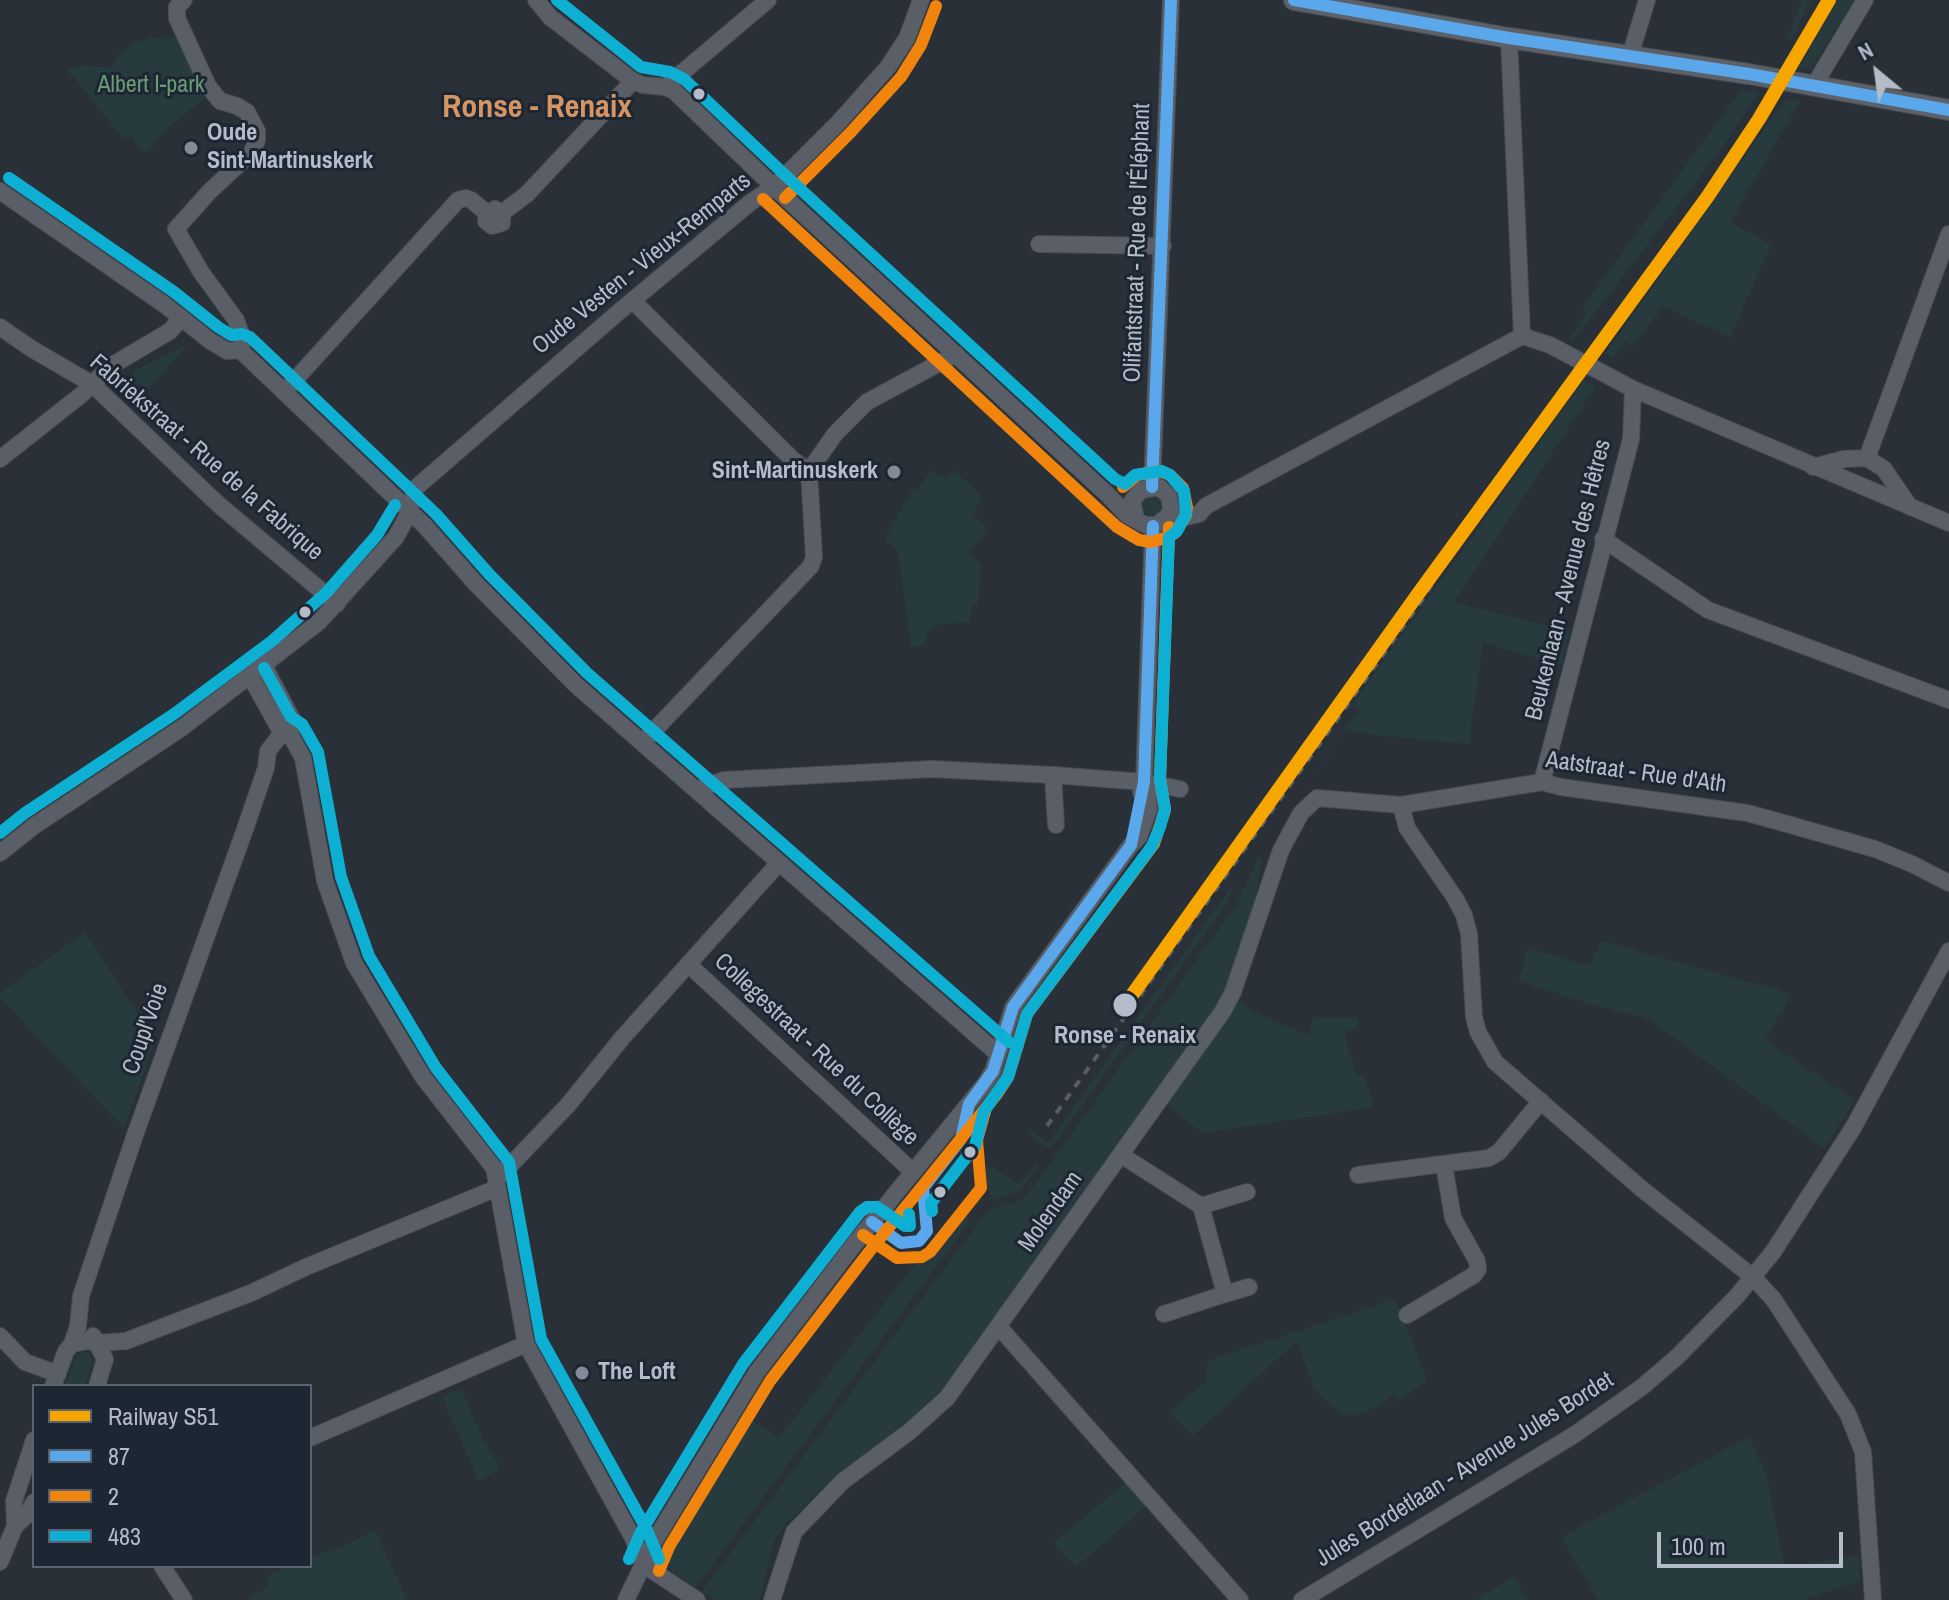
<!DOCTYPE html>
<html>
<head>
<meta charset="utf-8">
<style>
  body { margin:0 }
  #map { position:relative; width:1949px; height:1600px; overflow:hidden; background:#2a3038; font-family:"Archivo Narrow",sans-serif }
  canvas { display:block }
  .legend { position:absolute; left:32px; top:1384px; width:280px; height:184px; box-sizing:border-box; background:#1d2633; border:2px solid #59626f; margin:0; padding:10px 14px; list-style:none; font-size:24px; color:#b4bcc9 }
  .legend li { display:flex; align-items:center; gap:16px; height:40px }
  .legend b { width:40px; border:2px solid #59626f }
  .north { position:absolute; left:1837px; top:32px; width:80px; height:80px; -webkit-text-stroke:6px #1d2633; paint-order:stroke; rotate:331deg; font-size:22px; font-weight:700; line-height:32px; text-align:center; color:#b4bcc9 }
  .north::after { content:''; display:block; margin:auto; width:28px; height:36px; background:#b4bcc9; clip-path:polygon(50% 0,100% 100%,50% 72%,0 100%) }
  .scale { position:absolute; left:1657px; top:1532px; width:186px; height:36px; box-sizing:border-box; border:4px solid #b4bcc9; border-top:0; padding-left:10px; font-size:24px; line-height:28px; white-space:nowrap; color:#b4bcc9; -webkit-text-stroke:6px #1d2633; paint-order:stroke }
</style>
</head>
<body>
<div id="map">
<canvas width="1949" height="1600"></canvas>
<ul class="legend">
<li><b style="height:10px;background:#f7a600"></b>Railway S51</li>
<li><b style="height:10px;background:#5aa8eb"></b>87</li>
<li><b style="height:10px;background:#f1840d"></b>2</li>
<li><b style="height:10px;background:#0dafd3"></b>483</li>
</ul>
<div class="north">N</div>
<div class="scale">100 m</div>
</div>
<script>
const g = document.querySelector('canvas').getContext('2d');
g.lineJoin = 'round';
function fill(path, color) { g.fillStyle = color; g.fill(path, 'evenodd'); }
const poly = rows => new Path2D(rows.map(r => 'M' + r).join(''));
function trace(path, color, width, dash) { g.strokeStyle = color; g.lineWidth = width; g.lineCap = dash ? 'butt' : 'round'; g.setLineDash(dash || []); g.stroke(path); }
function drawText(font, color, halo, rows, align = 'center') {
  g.font = font + ' "Archivo Narrow",sans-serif'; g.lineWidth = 6; g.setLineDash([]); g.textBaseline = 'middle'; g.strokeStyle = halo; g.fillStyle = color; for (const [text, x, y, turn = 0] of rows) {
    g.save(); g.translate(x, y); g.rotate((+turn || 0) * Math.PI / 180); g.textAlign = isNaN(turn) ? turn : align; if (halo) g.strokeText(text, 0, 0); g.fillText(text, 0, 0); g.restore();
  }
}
fill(poly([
  [1802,0,1811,0,1794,35,1786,41],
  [1838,0,1854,0,1811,69,1799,68],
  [177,35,206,97,164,131,153,141,155,145,147,151,142,151,131,136,125,140,67,69,81,65,112,68,120,53,134,43,150,38,167,39],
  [1742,89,1759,93,1724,145,1573,341,1570,339,1586,312,1582,308],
  [1785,99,1800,101,1730,222,1771,245,1730,337,1663,306,1633,346,1625,341,1612,359,1605,354],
  [183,346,185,348,147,390,134,379,134,371],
  [1584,380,1595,388,1454,602,1570,632,1561,665,1483,643,1469,744,1375,735,1346,729,1305,786,1359,709,1353,704],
  [930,471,946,479,955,471,982,497,972,515,987,527,971,552,981,566,978,605,971,604,971,622,943,624,930,628,924,645,911,647,898,551,885,539,912,490,919,488],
  '1142 506a11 11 0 1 1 22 0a11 11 0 1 1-22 0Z',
  [1258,858,1262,861,1251,918,1225,997,1001,1311,942,1389,897,1431,840,1471,788,1521,774,1541,759,1600,716,1600,702,1591,988,1211,1022,1199,1029,1193,1237,904],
  [1236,880,1228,901,1053,1146,1048,1148,1028,1133,1031,1131,1049,1142],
  [85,932,155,1041,124,1128,0,997,0,993],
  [1601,941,1792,994,1765,1040,1855,1100,1824,1148,1647,1018,1587,1003,1519,981,1527,948,1590,966],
  [1236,999,1256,1013,1308,1035,1314,1018,1358,1018,1357,1028,1346,1032,1347,1046,1357,1076,1364,1074,1374,1107,1203,1133,1162,1102],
  [1037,1163,1040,1165,1018,1192,997,1200,990,1195,983,1174,990,1165,1019,1185],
  [965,1217,971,1220,695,1588,672,1572,666,1555,751,1420,779,1438,935,1239,944,1245],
  [1395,1299,1427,1380,1399,1401,1394,1393,1379,1407,1348,1416,1332,1406,1314,1388,1297,1341,1192,1436,1171,1413,1206,1381,1208,1361],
  [82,1352,88,1353,93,1359,85,1386,65,1386,76,1356],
  [460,1388,484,1441,500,1469,479,1481,442,1397],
  [1749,1437,1767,1477,1784,1568,1859,1556,1860,1581,1802,1600,1598,1600,1561,1537],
  [1125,1483,1146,1506,1076,1567,1054,1543],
  [375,1530,407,1600,248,1600,270,1585,266,1576,290,1566,310,1566,310,1558,352,1542],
  [1514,1577,1528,1600,1475,1600]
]), '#273a3e');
fill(poly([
  [1016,1035,1024,1039,1024,1048,1013,1069,996,1088,995,1085,1005,1064,1010,1041]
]), '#384963');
const minor = poly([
  [184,0,177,7,177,18,208,86,220,101,237,106,247,112,257,131,257,140,252,152,209,192,176,229,201,272,236,320,243,339,240,350],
  [536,0,550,17,633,81,643,85,665,87,674,91,774,187,1108,495,1127,515,1145,525,1157,525,1169,515,1171,509,1169,496,1159,487,1141,490,1132,501,1136,518],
  [1509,38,1522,336],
  [1630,56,1647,0],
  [665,87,768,0],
  [1813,87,1865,0],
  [0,191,165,305,209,340,227,351,240,350,425,526,477,585,576,685,998,1054],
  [495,209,502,213,527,194,633,81],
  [1039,244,1163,246],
  [633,301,793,460,809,471],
  [0,327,32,349,92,384,218,504,337,604],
  [284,392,458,200,466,198,471,200,487,213,486,221,492,226,502,223,502,213],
  [1867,458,1949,234],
  [0,459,81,395,111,366,170,331,177,323,177,315],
  [1813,467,1844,459,1867,458,1884,469,1910,507],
  [1152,487,1171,0],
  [1164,522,1199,514,1206,506,1522,336,1550,345,1633,389,1949,523],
  [1603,539,1708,610,1949,700],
  [264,666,293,721,290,734],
  [250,676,280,730,290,734,303,758,325,881,354,963,423,1077,494,1168,526,1344,633,1538,644,1565],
  [643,742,811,566,814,557,809,471,835,434,867,402,956,354],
  [1053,775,1056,825],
  [1542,782,1631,439,1633,389],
  [696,790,724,780,932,769,1053,775,1144,782,1180,789],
  [1141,792,1144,782,1153,526],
  [1401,805,1407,828,1455,898,1464,915,1469,934,1474,1017,1478,1032,1495,1062,1643,1190,1753,1277,1774,1300,1848,1414,1863,1452,1873,1600],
  [0,853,34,826,183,727,319,622,396,537,409,513,415,489,419,485,621,310,751,202,774,187,839,122,888,67,907,38,921,0],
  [688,964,912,1171],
  [1121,1155,1201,1206,1247,1192],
  [1358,1175,1489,1158,1499,1152,1541,1101],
  [497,1179,568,1105,623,1037,778,864],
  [1225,1294,1249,1287],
  [1164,1314,1225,1294,1201,1206],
  [1407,1315,1474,1275,1478,1269,1477,1261,1453,1218,1444,1165],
  [999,1327,1240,1600],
  [0,1336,25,1362,58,1374],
  [93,1336,105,1359,97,1386],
  [72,1344,78,1326,81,1296,135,1135,244,832,266,768,268,751,279,737,290,734],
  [53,1386,66,1351,72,1344,88,1341,97,1343,126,1341,251,1293,306,1267,497,1188],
  [310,1438,526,1344],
  [15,1526,14,1501,34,1440],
  [0,1562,15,1526,27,1515,34,1502],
  [644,1565,697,1600],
  [162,1566,184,1600],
  [626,1600,655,1540,757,1372,856,1242,985,1084,993,1071,1013,1007,1131,845,1139,837,1149,809,1148,793,1144,782],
  [772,1600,794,1532,843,1481,909,1432,947,1398,1223,1011,1233,992,1281,850,1301,813,1317,798,1401,805,1542,782,1561,787,1747,813,1773,820,1875,849,1912,864,1949,883],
  [1302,1600,1574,1435,1642,1387,1677,1357,1737,1296,1773,1252,1853,1128,1949,951]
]);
const major = poly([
  [1294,0,1509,38,1749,74,1949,110]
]);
trace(minor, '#484c53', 18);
trace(major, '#484c55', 22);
trace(minor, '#5a5e66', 16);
trace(major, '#5c6168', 20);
trace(poly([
  [1047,1126,1423,599,1469,524]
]), '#595d64', 4, [8, 8]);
trace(poly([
  [1294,0,1509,38,1749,74,1949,110],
  [1152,487,1171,0],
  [872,1222,901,1243,919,1241,927,1231,923,1188,961,1139,969,1104,993,1071,1013,1007,1131,845,1144,782,1153,526]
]), '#5aa8eb', 12);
trace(poly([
  [785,198,850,133,901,77,921,45,936,6],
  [763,199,1117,527,1139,540,1151,542,1169,537,1176,532,1186,515,1187,507,1183,488,1170,475,1160,471,1137,475,1123,487],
  [863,1235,897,1258,922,1257,930,1252,981,1188,977,1140,986,1108],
  [659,1571,669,1547,770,1381,869,1252,997,1094,1008,1077,1027,1014,1154,844,1165,810,1160,779,1169,527]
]), '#f1840d', 12);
trace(poly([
  [557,0,641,67,670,72,684,79,785,175,1115,479,1125,484,1135,475,1162,471,1170,475,1184,491,1186,514,1177,531,1169,537,1160,779,1165,809,1160,827,1152,846,1027,1014,1008,1077,984,1111,975,1146,931,1203,932,1211],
  [9,178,174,292,218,327,231,335,242,334,250,337,436,514,489,574,587,673,1009,1042],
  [264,668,291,717,302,724,318,752,341,877,369,956,436,1068,509,1162,541,1339,647,1530,659,1559],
  [0,833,25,813,174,714,272,641,326,593,377,535,395,505],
  [629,1559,641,1532,743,1364,860,1212,867,1207,877,1207,905,1226,910,1226,909,1214]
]), '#0dafd3', 12);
trace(poly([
  [1125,1005,1418,594,1708,196,1759,119,1829,0]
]), '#f7a600', 14);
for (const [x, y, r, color] of [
  [699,94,7,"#b4bcc9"],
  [191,148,8,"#848b96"],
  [894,472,8,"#848b96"],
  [305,612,7,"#b4bcc9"],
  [1125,1005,13,"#b4bcc9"],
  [970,1152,7,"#b4bcc9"],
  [940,1192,7,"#b4bcc9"],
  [582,1373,8,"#848b96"]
]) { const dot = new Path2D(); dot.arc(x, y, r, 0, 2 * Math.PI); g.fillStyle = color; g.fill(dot); trace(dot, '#1d2633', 3); }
drawText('24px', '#6b9a76', '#1d2633', [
  ["Albert I-park",151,86]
]);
drawText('bold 24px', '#b4bcc9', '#1d2633', [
  ["Oude",207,134],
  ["Sint-Martinuskerk",207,162],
  ["Sint-Martinuskerk",878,472,"right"],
  ["The Loft",598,1373]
], 'left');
drawText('24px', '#b4bcc9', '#1d2633', [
  ["Olifantstraat - Rue de l'Éléphant",1138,243,-88],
  ["Oude Vesten - Vieux-Remparts",642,264,-39],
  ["Fabriekstraat - Rue de la Fabrique",206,458,41],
  ["Beukenlaan - Avenue des Hêtres",1569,580,-76],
  ["Aatstraat - Rue d'Ath",1636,773,8],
  ["Coupl'Voie",146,1029,-71],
  ["Collegestraat - Rue du Collège",816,1050,43],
  ["Molendam",1051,1212,-55],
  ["Jules Bordetlaan - Avenue Jules Bordet",1465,1470,-32]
]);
drawText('bold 24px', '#b4bcc9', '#1d2633', [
  ["Ronse - Renaix",1125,1037]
]);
drawText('bold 32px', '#d59563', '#1d2633', [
  ["Ronse - Renaix",537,108]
]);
</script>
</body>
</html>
